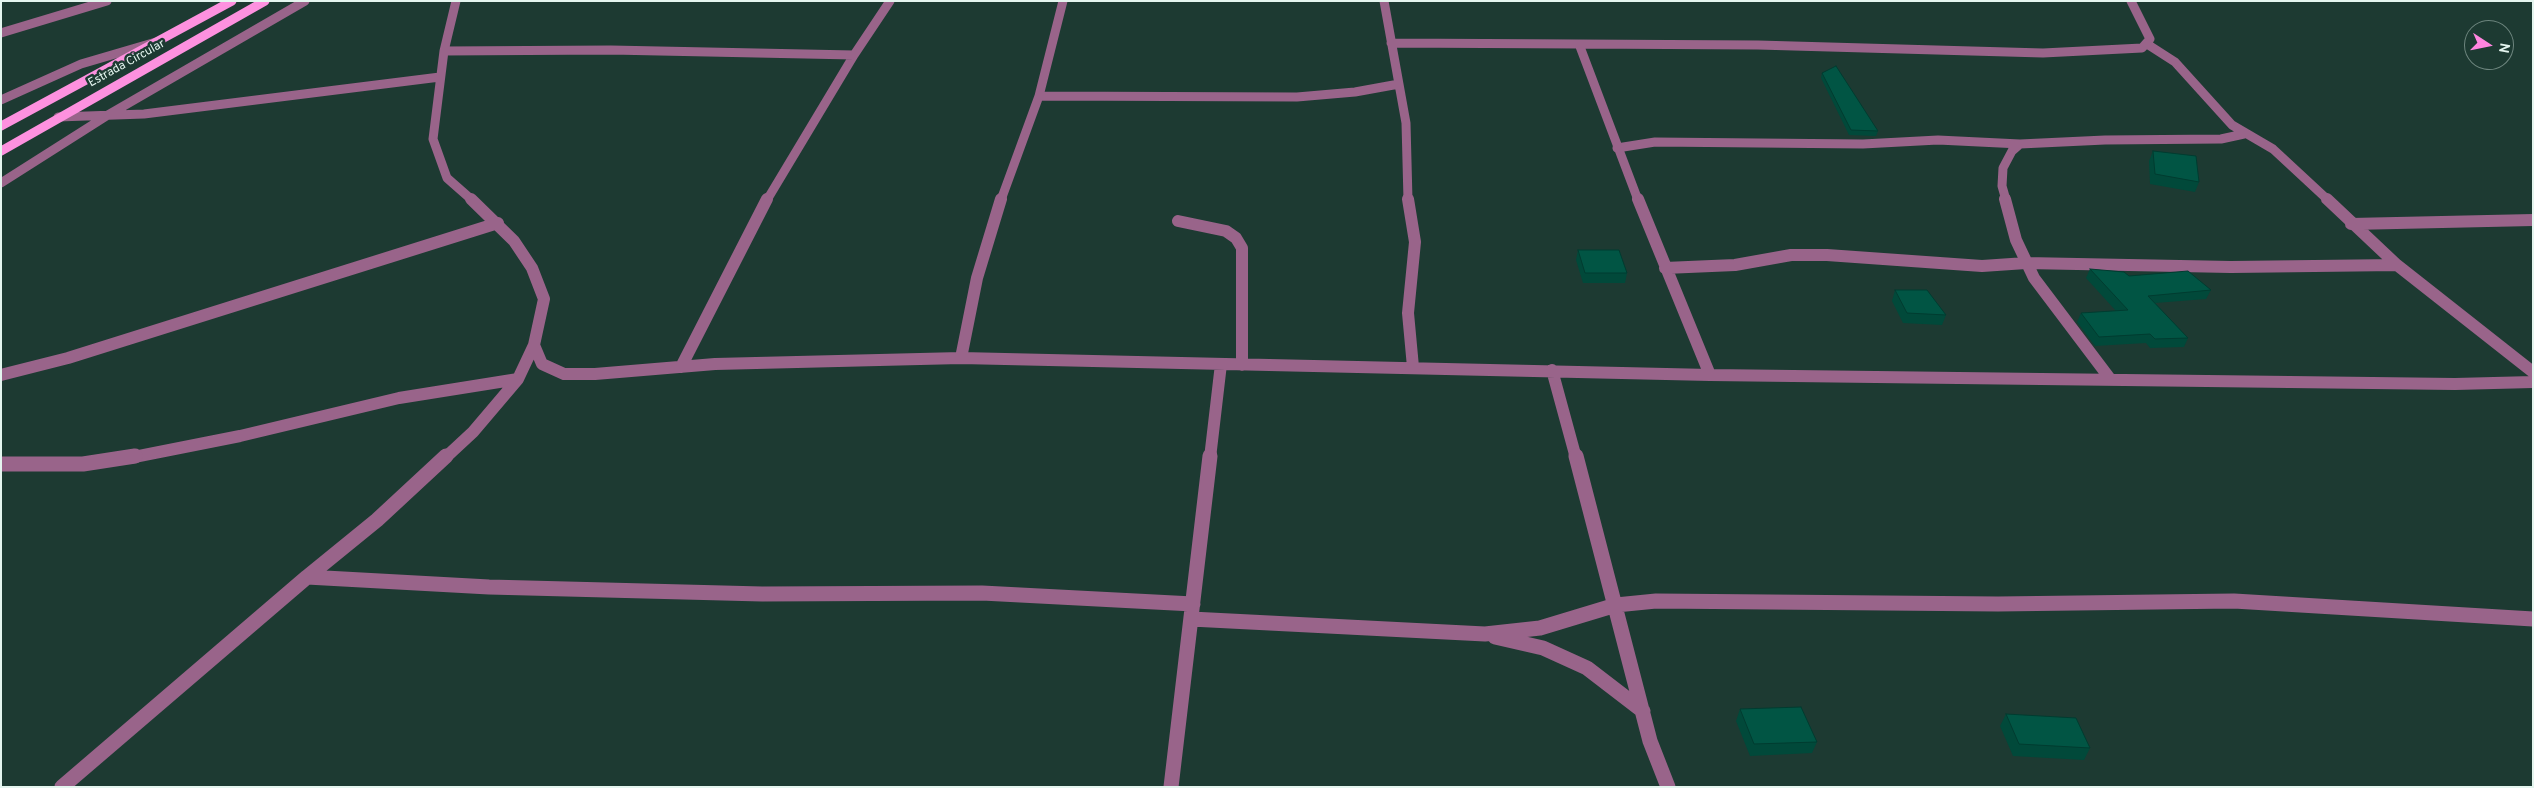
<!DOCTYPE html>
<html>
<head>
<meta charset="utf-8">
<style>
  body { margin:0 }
  #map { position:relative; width:2534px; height:788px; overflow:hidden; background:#1d3a32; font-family:Overpass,sans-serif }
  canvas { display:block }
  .frame { position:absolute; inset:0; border:2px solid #e4f5ef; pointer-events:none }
  .north { position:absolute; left:2464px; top:20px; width:50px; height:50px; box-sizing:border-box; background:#1d3a32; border:1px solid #6d857e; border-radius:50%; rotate:101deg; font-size:14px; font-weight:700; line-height:20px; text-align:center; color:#e4f5ef }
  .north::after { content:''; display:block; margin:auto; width:18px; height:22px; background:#ff85df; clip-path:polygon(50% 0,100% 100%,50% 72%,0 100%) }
</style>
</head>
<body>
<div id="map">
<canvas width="2534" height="788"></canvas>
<div class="frame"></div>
<div class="north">N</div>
</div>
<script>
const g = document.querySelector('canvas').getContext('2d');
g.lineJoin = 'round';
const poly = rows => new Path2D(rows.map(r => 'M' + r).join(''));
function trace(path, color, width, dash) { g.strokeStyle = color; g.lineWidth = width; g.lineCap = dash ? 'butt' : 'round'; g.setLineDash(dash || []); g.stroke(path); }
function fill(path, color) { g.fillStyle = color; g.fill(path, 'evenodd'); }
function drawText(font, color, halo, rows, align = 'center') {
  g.font = font + ' Overpass,sans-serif'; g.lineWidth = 5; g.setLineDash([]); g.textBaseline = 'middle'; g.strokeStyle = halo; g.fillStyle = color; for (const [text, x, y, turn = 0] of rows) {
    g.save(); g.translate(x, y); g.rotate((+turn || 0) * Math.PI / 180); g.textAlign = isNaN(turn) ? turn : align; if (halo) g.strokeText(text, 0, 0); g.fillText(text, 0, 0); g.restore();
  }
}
trace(poly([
  [456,1,444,51,433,139,447,178,472,200],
  [1384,1,1406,123,1408,200],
  [1,33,107,1],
  [1391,43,1579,44,1638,200],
  [1579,44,1758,45,2043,53,2142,48,2150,39,2131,1],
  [2147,44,2175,62,2232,125,2273,149,2328,200],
  [444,51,611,50,854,55,890,1],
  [1039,96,1297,97,1355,92,1399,84],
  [1,100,81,64,156,42],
  [58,117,144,114,440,77],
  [1617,148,1655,142,1863,144,1938,140,2020,144],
  [1,183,108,115,305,1],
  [767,200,854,55],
  [1001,200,1039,96,1063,1],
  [2006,200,2002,186,2003,168,2012,151,2020,144,2105,140,2221,139,2244,134]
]), '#99648a', 9);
trace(poly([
  [1408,199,1415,242,1408,313,1413,367],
  [1638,199,1710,375],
  [2005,199,2016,240,2034,278,2111,380],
  [2327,199,2397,265,2533,372],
  [1178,221,1226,231,1236,238,1242,248,1242,365],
  [2351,224,2533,220],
  [1665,268,1735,265,1791,255,1827,255,1982,266,2026,263,2231,267,2397,265],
  [534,345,542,364,564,374,595,374,715,364,961,358,1710,375,2455,384,2533,382],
  [961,358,977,278,1001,199],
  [681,367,767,199],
  [1552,370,1576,458],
  [1,375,68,358,498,223],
  [129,458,240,436,399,398,518,379],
  [445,458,473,432,518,379,534,345,544,299,532,268,514,241,471,199],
  [1210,458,1221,364]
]), '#99648a', 12);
trace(poly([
  [1576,456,1650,741,1668,787],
  [1,464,83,464,135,456],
  [307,577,489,587,762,594,982,593,1193,604],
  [1191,619,1485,634,1540,628,1616,605,1656,601,1998,604,2234,601,2533,619],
  [1495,637,1543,648,1587,668,1643,711],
  [62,787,307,577,377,520,446,456],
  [1171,787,1210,456]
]), '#99648a', 15);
trace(poly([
  [1,126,232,1],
  [1,151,265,1]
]), '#fd91df', 9);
fill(poly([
  [1822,73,1878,131,1876,136,1849,135,1821,78],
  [2153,151,2199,182,2195,192,2150,184,2149,161],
  [1578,250,1627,273,1625,283,1583,283,1576,260],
  [2090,269,2129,276,2211,290,2206,299,2155,303,2188,338,2184,347,2150,348,2146,343,2095,346,2077,322,2081,313,2116,311,2086,278],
  [1895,290,1946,315,1942,325,1903,323,1892,301],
  [1740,709,1817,742,1812,753,1750,756,1736,721],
  [2006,714,2090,748,2084,760,2013,756,2000,726]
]), '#01493a');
const building = poly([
  [1836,66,1878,131,1851,130,1822,73,1836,66],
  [2153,151,2196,156,2199,182,2155,174,2153,151],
  [1578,250,1619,250,1627,273,1585,273,1578,250],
  [2090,269,2124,272,2129,276,2188,271,2211,290,2148,296,2188,338,2155,339,2150,334,2099,337,2081,313,2128,310,2090,269],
  [1895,290,1927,290,1946,315,1907,313,1895,290],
  [1801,707,1817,742,1754,744,1740,709,1801,707],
  [2006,714,2076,718,2090,748,2019,744,2006,714]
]);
fill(building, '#015544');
trace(building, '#013c30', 1);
drawText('12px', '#e4f5ef', '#1d3a32', [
  ["Estrada Circular",127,64,-29]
]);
</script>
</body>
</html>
